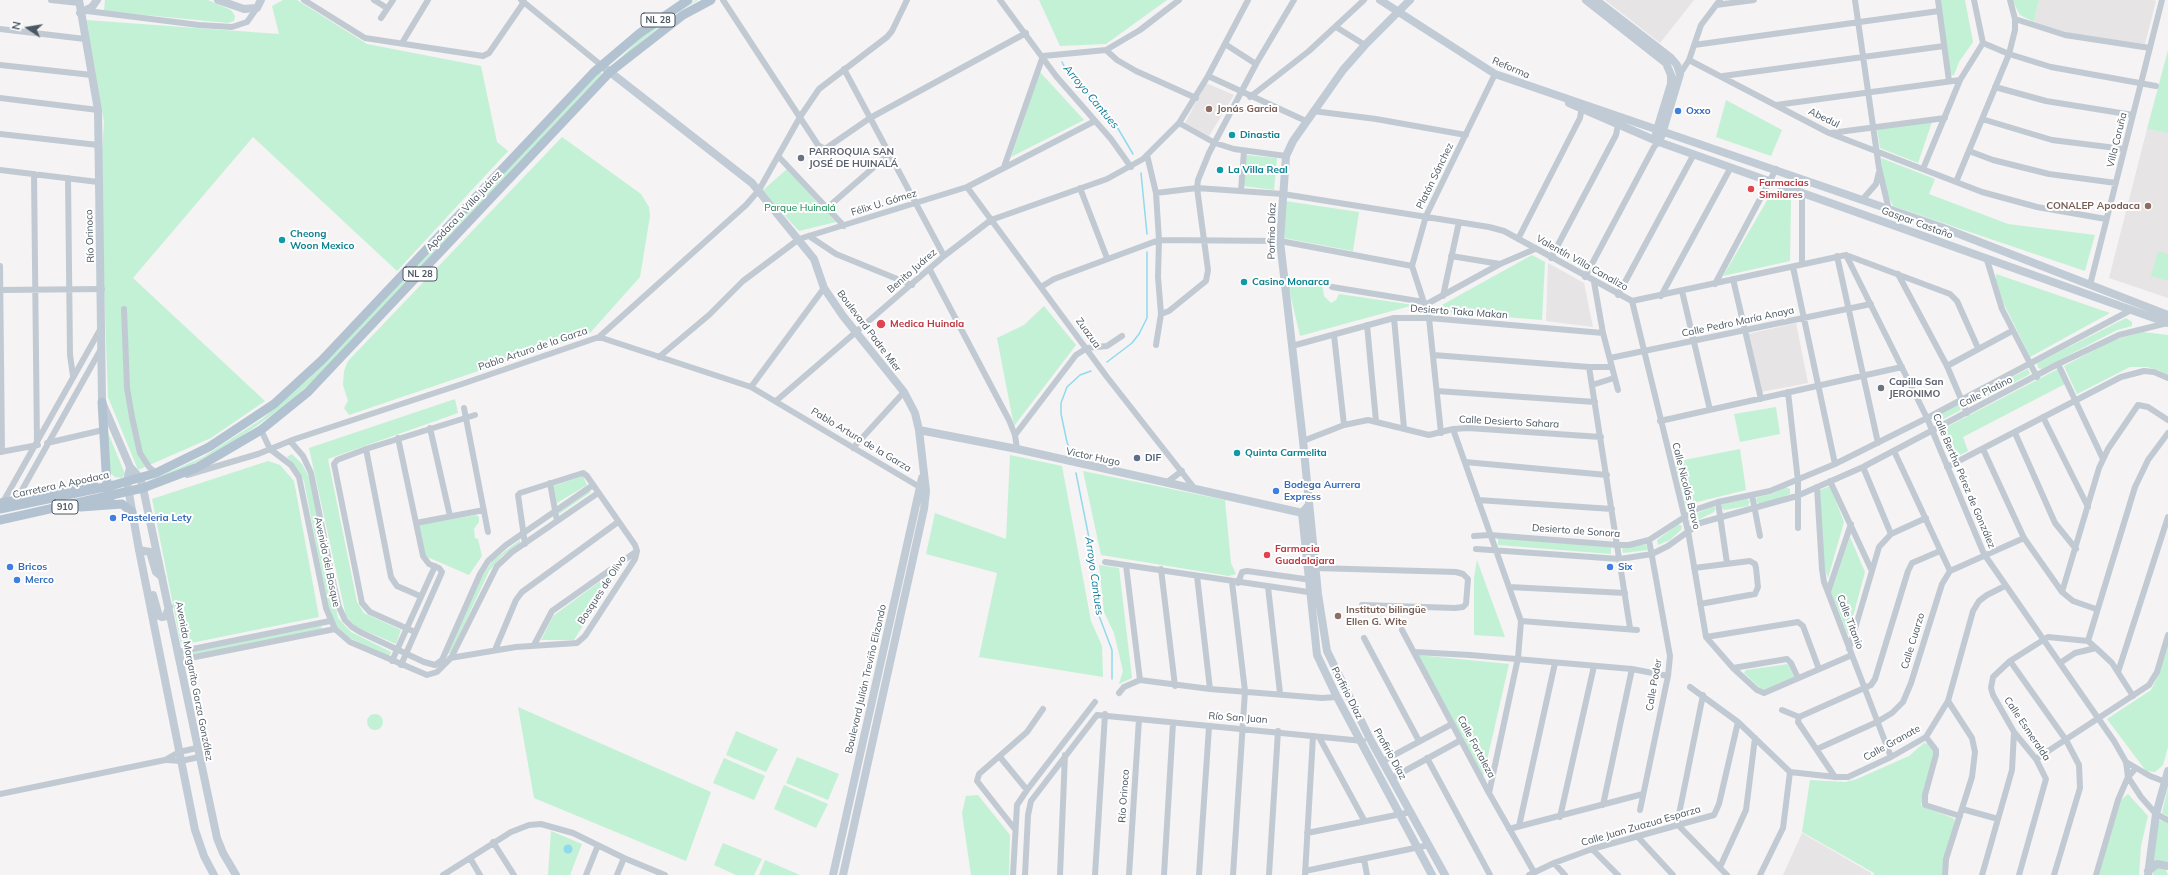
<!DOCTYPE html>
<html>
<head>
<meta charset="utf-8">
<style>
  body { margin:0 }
  #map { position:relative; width:2168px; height:875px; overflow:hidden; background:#f5f3f3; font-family:Mulish,sans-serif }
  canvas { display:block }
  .north { position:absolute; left:8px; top:8px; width:40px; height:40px; -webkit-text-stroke:3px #fff; paint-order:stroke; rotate:282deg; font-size:11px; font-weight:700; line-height:16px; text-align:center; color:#4a5661 }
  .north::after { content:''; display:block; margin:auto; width:14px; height:18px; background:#4a5661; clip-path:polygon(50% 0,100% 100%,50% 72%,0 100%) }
</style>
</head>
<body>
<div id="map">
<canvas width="2168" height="875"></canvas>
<div class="north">N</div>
</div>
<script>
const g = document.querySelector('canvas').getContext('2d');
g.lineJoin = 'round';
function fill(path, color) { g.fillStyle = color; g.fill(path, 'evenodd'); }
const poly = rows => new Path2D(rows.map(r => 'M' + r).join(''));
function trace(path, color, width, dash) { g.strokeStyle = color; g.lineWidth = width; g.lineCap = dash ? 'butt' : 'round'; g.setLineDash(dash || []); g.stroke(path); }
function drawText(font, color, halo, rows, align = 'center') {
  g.font = font + ' Mulish,sans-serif'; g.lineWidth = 4; g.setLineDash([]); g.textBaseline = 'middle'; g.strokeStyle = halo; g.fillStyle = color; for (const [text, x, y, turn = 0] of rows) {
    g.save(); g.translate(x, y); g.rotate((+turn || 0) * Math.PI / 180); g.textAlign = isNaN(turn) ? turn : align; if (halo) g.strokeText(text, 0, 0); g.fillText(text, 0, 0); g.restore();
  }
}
fill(poly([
  [1605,0,1694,0,1660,43],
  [2039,0,2152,0,2156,1,2145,44,2067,33,2034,22],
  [1206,83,1234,95,1209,136,1185,123],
  [2147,129,2168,133,2168,298,2109,278],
  [1548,263,1584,283,1593,327,1546,321],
  [1796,323,1808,383,1761,392,1748,334],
  [1802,833,1871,873,1871,875,1783,875]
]), '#e6e4e5');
fill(poly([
  [105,0,208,0,231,10,235,16,234,21,228,23,104,11],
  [283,0,297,0,367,44,481,66,497,142,508,151,397,271,253,137,133,278,265,401,211,438,138,470,108,397,100,179,104,122,86,20,279,34,272,6],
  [696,0,698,0,674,15,614,64,645,34],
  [1039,0,1167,0,1106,44,1060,46],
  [1940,0,1965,0,1973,42,1959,62,1954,75,1950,75],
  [2012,0,2039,0,2034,22,2020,15],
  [2168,50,2168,133,2147,129],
  [600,72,602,73,600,76,313,381,282,408,235,441,189,466,149,481,203,457,262,419,308,379],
  [1040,72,1084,120,1011,157],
  [1726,100,1782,130,1771,156,1716,137],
  [1932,122,1918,163,1880,148,1877,129],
  [562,137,641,194,649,207,650,216,640,277,590,333,349,415,344,408,348,401,343,385,344,371,348,361],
  [1246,155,1277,158,1274,190,1243,186],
  [1881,158,1935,179,1929,194,2008,224,2095,235,2085,271,1893,206,1883,185],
  [787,169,836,222,799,231,762,191],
  [1772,192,1791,199,1790,261,1723,276],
  [1285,201,1359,212,1353,251,1284,238],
  [2158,251,2168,254,2168,281,2151,276],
  [1532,255,1545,262,1542,320,1431,311],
  [1996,274,2110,313,2030,357,2004,304,1996,281],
  [1286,276,1322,283,1324,296,1331,303,1336,300,1339,294,1414,305,1300,336],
  [1044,306,1076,345,1014,426,997,338,1024,325],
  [2126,318,2132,322,2132,326,2117,330,2042,369,2038,368,2037,363,2039,362],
  [2143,332,2168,335,2168,375,2158,370,2147,367,2130,367,2077,394,2064,366,2114,340],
  [2028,369,2030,374,1969,406,1966,400],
  [2058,369,2065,384,1963,437,1968,451,1950,460,1939,431],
  [455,399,458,413,328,459,357,602,364,613,401,630,396,644,356,627,346,616,309,448],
  [1958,404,1961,410,1936,423,1934,417],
  [1776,407,1780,434,1740,442,1734,414],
  [105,425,125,474,122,478,115,477,110,473],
  [1740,449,1746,490,1685,505,1676,467,1679,463,1684,460],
  [292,454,302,464,310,479,338,618,351,632,391,652,389,658,348,637,336,626,329,611,304,481,296,467,287,457],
  [1010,455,1062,466,1091,621,1102,646,1103,677,979,657,997,573,926,554,935,513,1006,539],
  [268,461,280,465,294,481,319,617,181,645,152,499],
  [1083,471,1225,500,1231,563,1236,574,1229,576,1101,555],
  [583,476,587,485,557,503,553,486],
  [1830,486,1844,522,1828,578,1823,564,1820,490],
  [1786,487,1790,489,1790,494,1776,500,1759,504,1756,501,1757,497,1772,494],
  [589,490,591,492,559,514,558,512],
  [1747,499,1750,501,1748,506,1724,510,1722,508,1722,504],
  [1713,506,1716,508,1714,512,1692,523,1689,522,1689,517],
  [476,515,479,517,479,522,474,529,475,538,478,539,482,556,469,575,425,556,418,525],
  [1678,524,1682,526,1681,530,1670,540,1658,545,1657,540],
  [1850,537,1865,572,1848,635,1831,592],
  [1498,538,1611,547,1611,554,1498,545],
  [520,540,520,543,502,556,489,571,451,653,447,654,481,578,493,560],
  [1646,544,1648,550,1623,553,1622,548],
  [1477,560,1505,637,1474,635,1474,578],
  [1099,565,1119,568,1132,678,1119,684,1123,671,1114,633,1104,612],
  [621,566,574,640,541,640,553,616],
  [321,626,322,629,181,657,180,654],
  [2168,643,2168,747,2163,765,2155,772,2146,771,2107,719,2151,690,2157,678],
  [1418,655,1509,664,1483,778],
  [1788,664,1794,677,1765,690,1761,689,1744,673,1746,670],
  [518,707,711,792,686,861,534,798],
  '367 722a8 8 0 1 1 16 0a8 8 0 1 1-16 0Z',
  [736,731,778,749,766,772,726,755],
  [1924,743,1930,744,1935,754,1921,805,1923,807,1953,818,1955,820,1943,875,1874,875,1874,873,1802,832,1810,780,1845,782,1857,779,1909,756],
  [797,757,839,774,828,800,786,783],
  [724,758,765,776,754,800,713,783],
  [784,785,828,804,816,828,774,809],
  [2168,787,2168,816,2162,813],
  [2128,794,2148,816,2141,846,2139,875,2099,875,2120,801],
  [978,795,1010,835,1009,875,971,875,962,813,966,796],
  [2158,820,2168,822,2168,863,2162,861,2153,863],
  [551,831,582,844,570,875,548,875],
  [723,843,762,859,754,875,736,875,714,865],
  [765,860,800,875,759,875],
  [2156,867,2165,868,2168,875,2153,875,2153,870]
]), '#c3f1d5');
fill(poly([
  '563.5 849a4.5 4.5 0 1 1 9 0a4.5 4.5 0 1 1-9 0Z'
]), '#90daee');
trace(poly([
  [1062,62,1067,72,1113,120,1133,154],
  [1141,173,1147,234],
  [1107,362,1132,343,1139,334,1147,318,1147,252],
  [1072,455,1067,442,1061,414,1061,403,1067,387,1080,375,1091,371],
  [1076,473,1090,543,1092,575,1098,613,1112,650,1112,679]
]), '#90daee', 1.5);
trace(poly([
  [51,0,79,3],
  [304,0,365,38,483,56,489,53,524,2],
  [374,0,387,8],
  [521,0,601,65],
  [723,0,818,145,825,149,870,118,1026,33],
  [1000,0,1056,76,1111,139,1131,167],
  [1855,0,1879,168,1889,210],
  [1938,0,1949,81],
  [1716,5,1754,0],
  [87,11,199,25,232,27,247,22,257,8],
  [381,18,393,0],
  [2015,19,2065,35,2150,48],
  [1336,27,1365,45],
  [0,29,85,39],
  [402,43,428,0],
  [1983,43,2009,54,2051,67,2156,86],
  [1225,44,1256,64],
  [1694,45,1939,11],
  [1106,50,1117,60,1136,71,1196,98],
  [1043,56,1106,50,1140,30,1179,0],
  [1689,60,1829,133,1982,192,2037,207,2106,219],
  [0,65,92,75],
  [844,69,944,256],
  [1680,74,1689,60,1701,25,1720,0],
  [1208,76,1306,121],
  [1723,76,1944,46],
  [1995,87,2046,101,2133,115],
  [1250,97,1309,51,1364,0],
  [0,98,98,110],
  [1776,105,1960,80],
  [1313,111,1376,119,1466,135],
  [1982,119,2052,140,2124,149],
  [1179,123,1215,143,1234,149,1286,156],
  [1831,133,1945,118],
  [0,134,98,145],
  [1969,151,1993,160,2049,174,2116,183],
  [1147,155,1156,193,1159,240,1158,277,1161,314,1156,345],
  [778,156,844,226],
  [1004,167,1043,56],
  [1923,169,1960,80,1983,43,1974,0],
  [0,170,98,182],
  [34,174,37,445],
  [68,178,70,355,73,376],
  [1956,182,2009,54,2015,30,2015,19,2010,0],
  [967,187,1107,377,1195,489],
  [1080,188,1107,258],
  [1241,191,1244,151],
  [1802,192,1802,264],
  [1156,193,1197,188,1283,194,1489,227,1504,231,1632,301,1846,255,1950,294,1957,301,1978,348],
  [1862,200,1876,184,1879,172],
  [827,208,889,154],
  [809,236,836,254,912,285],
  [1518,239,1580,118,1582,106],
  [1846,255,1927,418,1984,554,2114,741,2126,762,2128,777,2141,797,2156,814,2168,820],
  [1451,256,1500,264],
  [1837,256,1878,443],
  [1551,258,1616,135,1619,120],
  [1987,260,2002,309,2037,377],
  [0,266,2,452],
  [1793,267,1835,464],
  [930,270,1009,420,1015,435,1017,449],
  [1898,274,1947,366,1967,413],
  [1585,277,1654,147,1659,142],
  [1733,279,1761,399],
  [1594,282,1603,333,1618,390],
  [1715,284,1776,169],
  [2090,285,2162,0],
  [1041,287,1054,279,1159,240,1280,241,1412,266],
  [1332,287,1424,302],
  [0,290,102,289],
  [1682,291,1710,410],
  [1618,295,1694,154],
  [1443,296,1459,222],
  [1661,296,1731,167],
  [1632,301,1688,531,1706,637,1733,668,1757,690,1764,693,1852,655],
  [1425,305,1500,264,1535,249],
  [124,309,127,388,132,417,140,453,149,467,156,473],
  [1161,314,1169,311,1206,281,1208,270,1197,188,1198,180,1209,153,1256,64,1294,0],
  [1394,318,1404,428],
  [1367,325,1376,421],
  [1334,335,1344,425],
  [599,337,751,387,923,489],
  [1292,346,1394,318,1429,318,1603,333],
  [1433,355,1589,367,1612,367],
  [659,357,709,315,743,281,799,239,967,187,1095,121],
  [1610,358,1871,304],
  [2058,364,2103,459],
  [1947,366,2012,331],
  [1589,367,1630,628],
  [1592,385,1614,378],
  [751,387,824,288],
  [1437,391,1595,402],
  [1788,392,1798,481,1798,528],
  [776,401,944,256,991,220,1107,179,1143,159,1179,123,1208,76,1248,0],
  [464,408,488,532],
  [2043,417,2088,507],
  [1660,421,1902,367],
  [430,428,450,516],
  [1453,429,1521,621,1518,658,1489,793],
  [261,430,270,449,291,465,299,477,326,608,335,629,350,642,427,675,437,672,451,658,497,566,512,552,598,493],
  [1441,433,1429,318,1412,266,1426,216,1495,74],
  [2015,433,2055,523,2076,549],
  [1015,435,1076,355,1087,348,1107,346,1122,336],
  [398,438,423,556,429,564,439,568,442,572,401,665],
  [290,441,303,456,311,473,334,586,339,607,345,620,352,627,360,632,424,662,435,665,442,660,480,574,488,561,506,545,593,485],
  [1303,441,1344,425,1368,420,1429,435,1453,429,1468,428,1601,437],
  [47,443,103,430],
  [853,448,904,392],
  [366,449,391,577,397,586,420,596],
  [1983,449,2024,538,2062,592,2073,601,2096,609],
  [1894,451,1950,571],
  [0,452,38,445],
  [1465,462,1607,475],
  [1863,467,1891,534],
  [1947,467,2121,377,2144,371,2154,372,2168,378],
  [187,475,258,454,295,439,462,384,599,337,746,205,759,190,800,117,819,89,887,37,892,31,907,0],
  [1830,481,1871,569],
  [550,483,557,521],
  [1166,483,1182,471],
  [1817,487,1822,569,1824,582,1891,757],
  [1752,495,1760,536],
  [17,499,101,349],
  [1478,500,1612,509],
  [3,502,101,328],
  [1718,502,1727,563],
  [416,523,484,510],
  [1474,536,1490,535,1618,545,1629,545,1649,540,1697,509,1718,502,1770,491,1835,464,1927,418,2131,310],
  [1476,549,1620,559,1652,554,1668,546,1700,523,1797,496,1863,467,2058,364,2119,335,2167,323],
  [1105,562,1315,593],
  [1126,565,1140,680],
  [1315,568,1456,572,1463,574,1468,579,1466,604,1463,607,1455,608,1362,605],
  [1694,568,1750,561,1755,564,1756,568,1758,587,1755,594,1700,604],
  [1161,569,1175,686],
  [1197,576,1210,689],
  [1232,582,1245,691,1233,875],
  [1238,583,1242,572,1247,571,1312,580],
  [1268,587,1280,693],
  [1509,587,1625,593],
  [1828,592,1851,524],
  [2062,592,2099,468,2108,449,2138,405,2148,407,2168,420],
  [1521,621,1637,630],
  [1402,630,1489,793,1534,872],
  [415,632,370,612,362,603,334,464,337,460,366,449,475,415],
  [1706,637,1798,622,1803,626,1819,669],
  [1364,638,1419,741],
  [2088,641,2135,487,2148,460,2168,433],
  [534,645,552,611,637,551],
  [1849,649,1879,547,1891,534,1926,518],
  [495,650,516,600,522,592,618,522],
  [178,652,330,621],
  [1415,652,1470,655,1632,669,1668,676],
  [450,658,516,647,577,643,585,636,635,559,637,551,635,545,587,476,583,473,520,493,518,495,525,544],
  [180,660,335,629],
  [392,661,435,566],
  [2010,661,2066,740,2079,765,2080,788,2054,875],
  [2060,663,2075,653,2096,648,2112,663,2133,696],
  [1733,668,1787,659,1791,663,1798,678],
  [2118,672,2168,517],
  [1690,687,1738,722,1790,772],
  [1119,693,1124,687,1140,680,1210,689,1322,698,1337,697],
  [1703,695,1677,824,1727,875],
  [1782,710,1799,717],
  [1799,717,1871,685,1875,679,1908,571,1912,563,1940,551],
  [1799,717,1798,722,1835,777],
  [1319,737,1364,820],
  [1926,737,1936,750,1936,755,1925,795,1925,805,1960,816],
  [1817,749,1877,722,1892,713,1903,702,1911,683,1942,584,1950,571,2024,538],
  [1000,757,1027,790],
  [1427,758,1490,875],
  [2036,759,2149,685,2157,672,2168,635],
  [167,760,181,761,199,757],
  [1383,761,1452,724],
  [2126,762,2150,776,2168,783],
  [1790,772,1835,777,1848,777,1891,757,1926,737,1948,701,1973,611,1979,601,1987,595,2005,586],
  [1392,778,1461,740],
  [0,794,165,760,179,752,197,748],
  [1603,805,1632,669],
  [1962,809,1998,819],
  [1640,810,1668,676,1670,656,1649,540],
  [1560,817,1594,666],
  [1519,826,1555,663],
  [1014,828,977,781,979,774,1027,732,1043,709],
  [1509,829,1643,794],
  [1307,833,1411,812],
  [1637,836,1673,875],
  [493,842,514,875],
  [1592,849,1618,875],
  [470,858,480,875],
  [1364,859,1367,875],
  [1554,863,1565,875],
  [1720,867,1746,810,1755,738],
  [1305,871,1429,845],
  [443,875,511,832,529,825,541,824,573,833,624,858,665,875],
  [586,875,598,845],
  [617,875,624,858],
  [1013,875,1017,805,1027,790,1095,702],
  [1025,875,1028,815,1031,801,1097,715,1363,741],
  [1060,875,1065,755],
  [1095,875,1105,714],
  [1129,875,1139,719],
  [1164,875,1173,723],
  [1199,875,1209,727],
  [1269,875,1278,731],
  [1305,875,1313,736],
  [1529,875,1554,863,1592,849,1714,815,1719,804,1738,722],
  [1760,875,1783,828,1790,772],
  [1945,875,1946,859,1972,777,1975,752,1972,738,1948,701],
  [1982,875,2012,770,2014,732],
  [2019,875,2046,779,2036,759,2014,732,1993,695,1991,688,1993,677,2010,661,2048,637,2088,641,2096,648],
  [2096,875,2118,800,2128,777,2136,768]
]), '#c1cad2', 6);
trace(poly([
  [79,0,98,110,102,402,130,467,140,478,143,488,217,838,223,853,236,875],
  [218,0,244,9,257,8,261,0],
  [1380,0,1495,74,1941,227,2168,315],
  [1410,0,1365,45,1343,70,1293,141,1286,156,1280,241,1303,441,1318,594,1327,651,1370,739,1445,875],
  [1586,0,1666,63,1671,75,1671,84,1656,133],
  [1596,0,1671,58,1677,65,1680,74,1661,137],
  [80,13,92,7,97,0],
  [601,65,752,183,814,259,824,288,843,316,904,392,915,413,919,430,926,491,924,509,843,875],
  [1569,103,1659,142,2168,323],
  [919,430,1017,449,1307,514],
  [130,467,127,482,139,550,195,830,204,856,214,875],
  [1308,506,1302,513,1317,655,1337,697,1432,875],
  [139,550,150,552,156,572,162,577],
  [153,595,159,616,162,617,166,616,169,607],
  [2148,871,2157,864,2168,866],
  [833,875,922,478],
  [2148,875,2156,814,2168,771]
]), '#c1cbd6', 8);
trace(poly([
  [102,402,107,487,111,504],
  [0,503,94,485],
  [81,507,122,504,132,512],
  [0,509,114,485,156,473,209,447,274,404,322,360,594,72,640,33,688,0],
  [0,520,143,488,198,467,261,430,308,392,610,72,683,15,711,0]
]), '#b3c2d1', 9);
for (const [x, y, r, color] of [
  [1209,109,4,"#8d6e63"],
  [1678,111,4,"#3f7fe0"],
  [1232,135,4,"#0f9aa8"],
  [801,158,4,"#6b7280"],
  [1220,170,4,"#0f9aa8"],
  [1751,189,4,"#e0444e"],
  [2148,206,4,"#8d6e63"],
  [282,240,4,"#0f9aa8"],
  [1244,282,4,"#0f9aa8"],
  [881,324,5,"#e0444e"],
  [1881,388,4,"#6b7280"],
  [1237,453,4,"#0f9aa8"],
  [1137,458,4,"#5c6f8a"],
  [1276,491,4,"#3f7fe0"],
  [113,518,4,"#3f7fe0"],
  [1267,555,4,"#e0444e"],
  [10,567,4,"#3f7fe0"],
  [1610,567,4,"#3f7fe0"],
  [17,580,4,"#3f7fe0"],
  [1338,616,4,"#8d6e63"]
]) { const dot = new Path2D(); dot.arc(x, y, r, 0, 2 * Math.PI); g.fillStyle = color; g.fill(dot); trace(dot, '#fff', 1.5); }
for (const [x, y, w] of [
  [658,20,34],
  [420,274,34],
  [65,507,26]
]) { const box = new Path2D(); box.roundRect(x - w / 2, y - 7, w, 14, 3); g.fillStyle = '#fff'; g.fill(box); trace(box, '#4a5661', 1); }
drawText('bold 9px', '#4a5661', null, [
  ["NL 28",658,20],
  ["NL 28",420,274],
  ["910",65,507]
]);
drawText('10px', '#4a5661', '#fff', [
  ["Reforma",1511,68,23],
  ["Abedul",1824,118,26],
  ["Villa Coruña",2117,140,-76],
  ["Platón Sánchez",1435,176,-64],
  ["Félix U. Gómez",884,203,-17],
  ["Apodaca a Villa Juárez",464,211,-47],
  ["Gaspar Castaño",1917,223,20],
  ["Porfirio Díaz",1272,231,-89],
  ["Río Orinoco",90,236,-92],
  ["Valentín Villa Canalizo",1582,263,29],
  ["Benito Juárez",912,271,-41],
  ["Desierto Taka Makan",1459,312,4],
  ["Calle Pedro María Anaya",1738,322,-12],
  ["Boulevard Padre Mier",869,331,53],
  ["Zuazua",1088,333,54],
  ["Pablo Arturo de la Garza",533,349,-19],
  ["Calle Platino",1986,392,-27],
  ["Calle Desierto Sahara",1509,422,3],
  ["Pablo Arturo de la Garza",861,440,31],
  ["Victor Hugo",1093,457,12],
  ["Calle Bertha Pérez de González",1964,481,67],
  ["Carretera A Apodaca",61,485,-12],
  ["Calle Nicolás Bravo",1686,486,76],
  ["Desierto de Sonora",1576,531,4],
  ["Avenida del Bosque",327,562,78],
  ["Bosques de Olivo",602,590,-57],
  ["Calle Titanio",1850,622,69],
  ["Calle Cuarzo",1913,641,-73],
  ["Boulevard Julián Treviño Elizondo",866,679,-77],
  ["Avenida Margarito Garza González",194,681,79],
  ["Calle Poder",1654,685,-80],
  ["Porfirio Díaz",1347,693,63],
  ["Río San Juan",1238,718,4],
  ["Calle Esmeralda",2027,729,56],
  ["Calle Granate",1892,743,-29],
  ["Calle Fortaleza",1476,747,62],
  ["Profirio Díaz",1390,754,61],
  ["Río Orinoco",1124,796,-86],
  ["Calle Juan Zuazua Esparza",1641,826,-16]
]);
drawText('bold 10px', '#785e54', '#fff', [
  ["Jonás Garcia",1217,109],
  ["CONALEP Apodaca",2140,206,"right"],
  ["Instituto bilingüe",1346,610],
  ["Ellen G. Wite",1346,622]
], 'left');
drawText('bold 10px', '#366cbe', '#fff', [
  ["Oxxo",1686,111],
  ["Bodega Aurrera",1284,485],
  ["Express",1284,497],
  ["Pasteleria Lety",121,518],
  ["Bricos",18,567],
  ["Six",1618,567],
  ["Merco",25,580]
], 'left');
drawText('bold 10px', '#0d838f', '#fff', [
  ["Dinastia",1240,135],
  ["La Villa Real",1228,170],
  ["Cheong",290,234],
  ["Woon Mexico",290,246],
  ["Casino Monarca",1252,282],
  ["Quinta Carmelita",1245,453]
], 'left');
drawText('bold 10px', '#5b616d', '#fff', [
  ["PARROQUIA SAN",809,152],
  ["JOSÉ DE HUINALÁ",809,164],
  ["Capilla San",1889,382],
  ["JERONIMO",1889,394]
], 'left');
drawText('bold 10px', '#be3a42', '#fff', [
  ["Farmacias",1759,183],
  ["Similares",1759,195],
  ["Medica Huinala",890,324],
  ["Farmacia",1275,549],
  ["Guadalajara",1275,561]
], 'left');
drawText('10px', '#17864f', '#fff', [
  ["Parque Huinalá",800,208]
]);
drawText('bold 10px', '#4e5e75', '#fff', [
  ["DIF",1145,458]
], 'left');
drawText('italic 11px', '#0c7c9b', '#fff', [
  ["Arroyo Cantues",1091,97,50],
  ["Arroyo Cantues",1094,576,82]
]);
</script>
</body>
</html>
